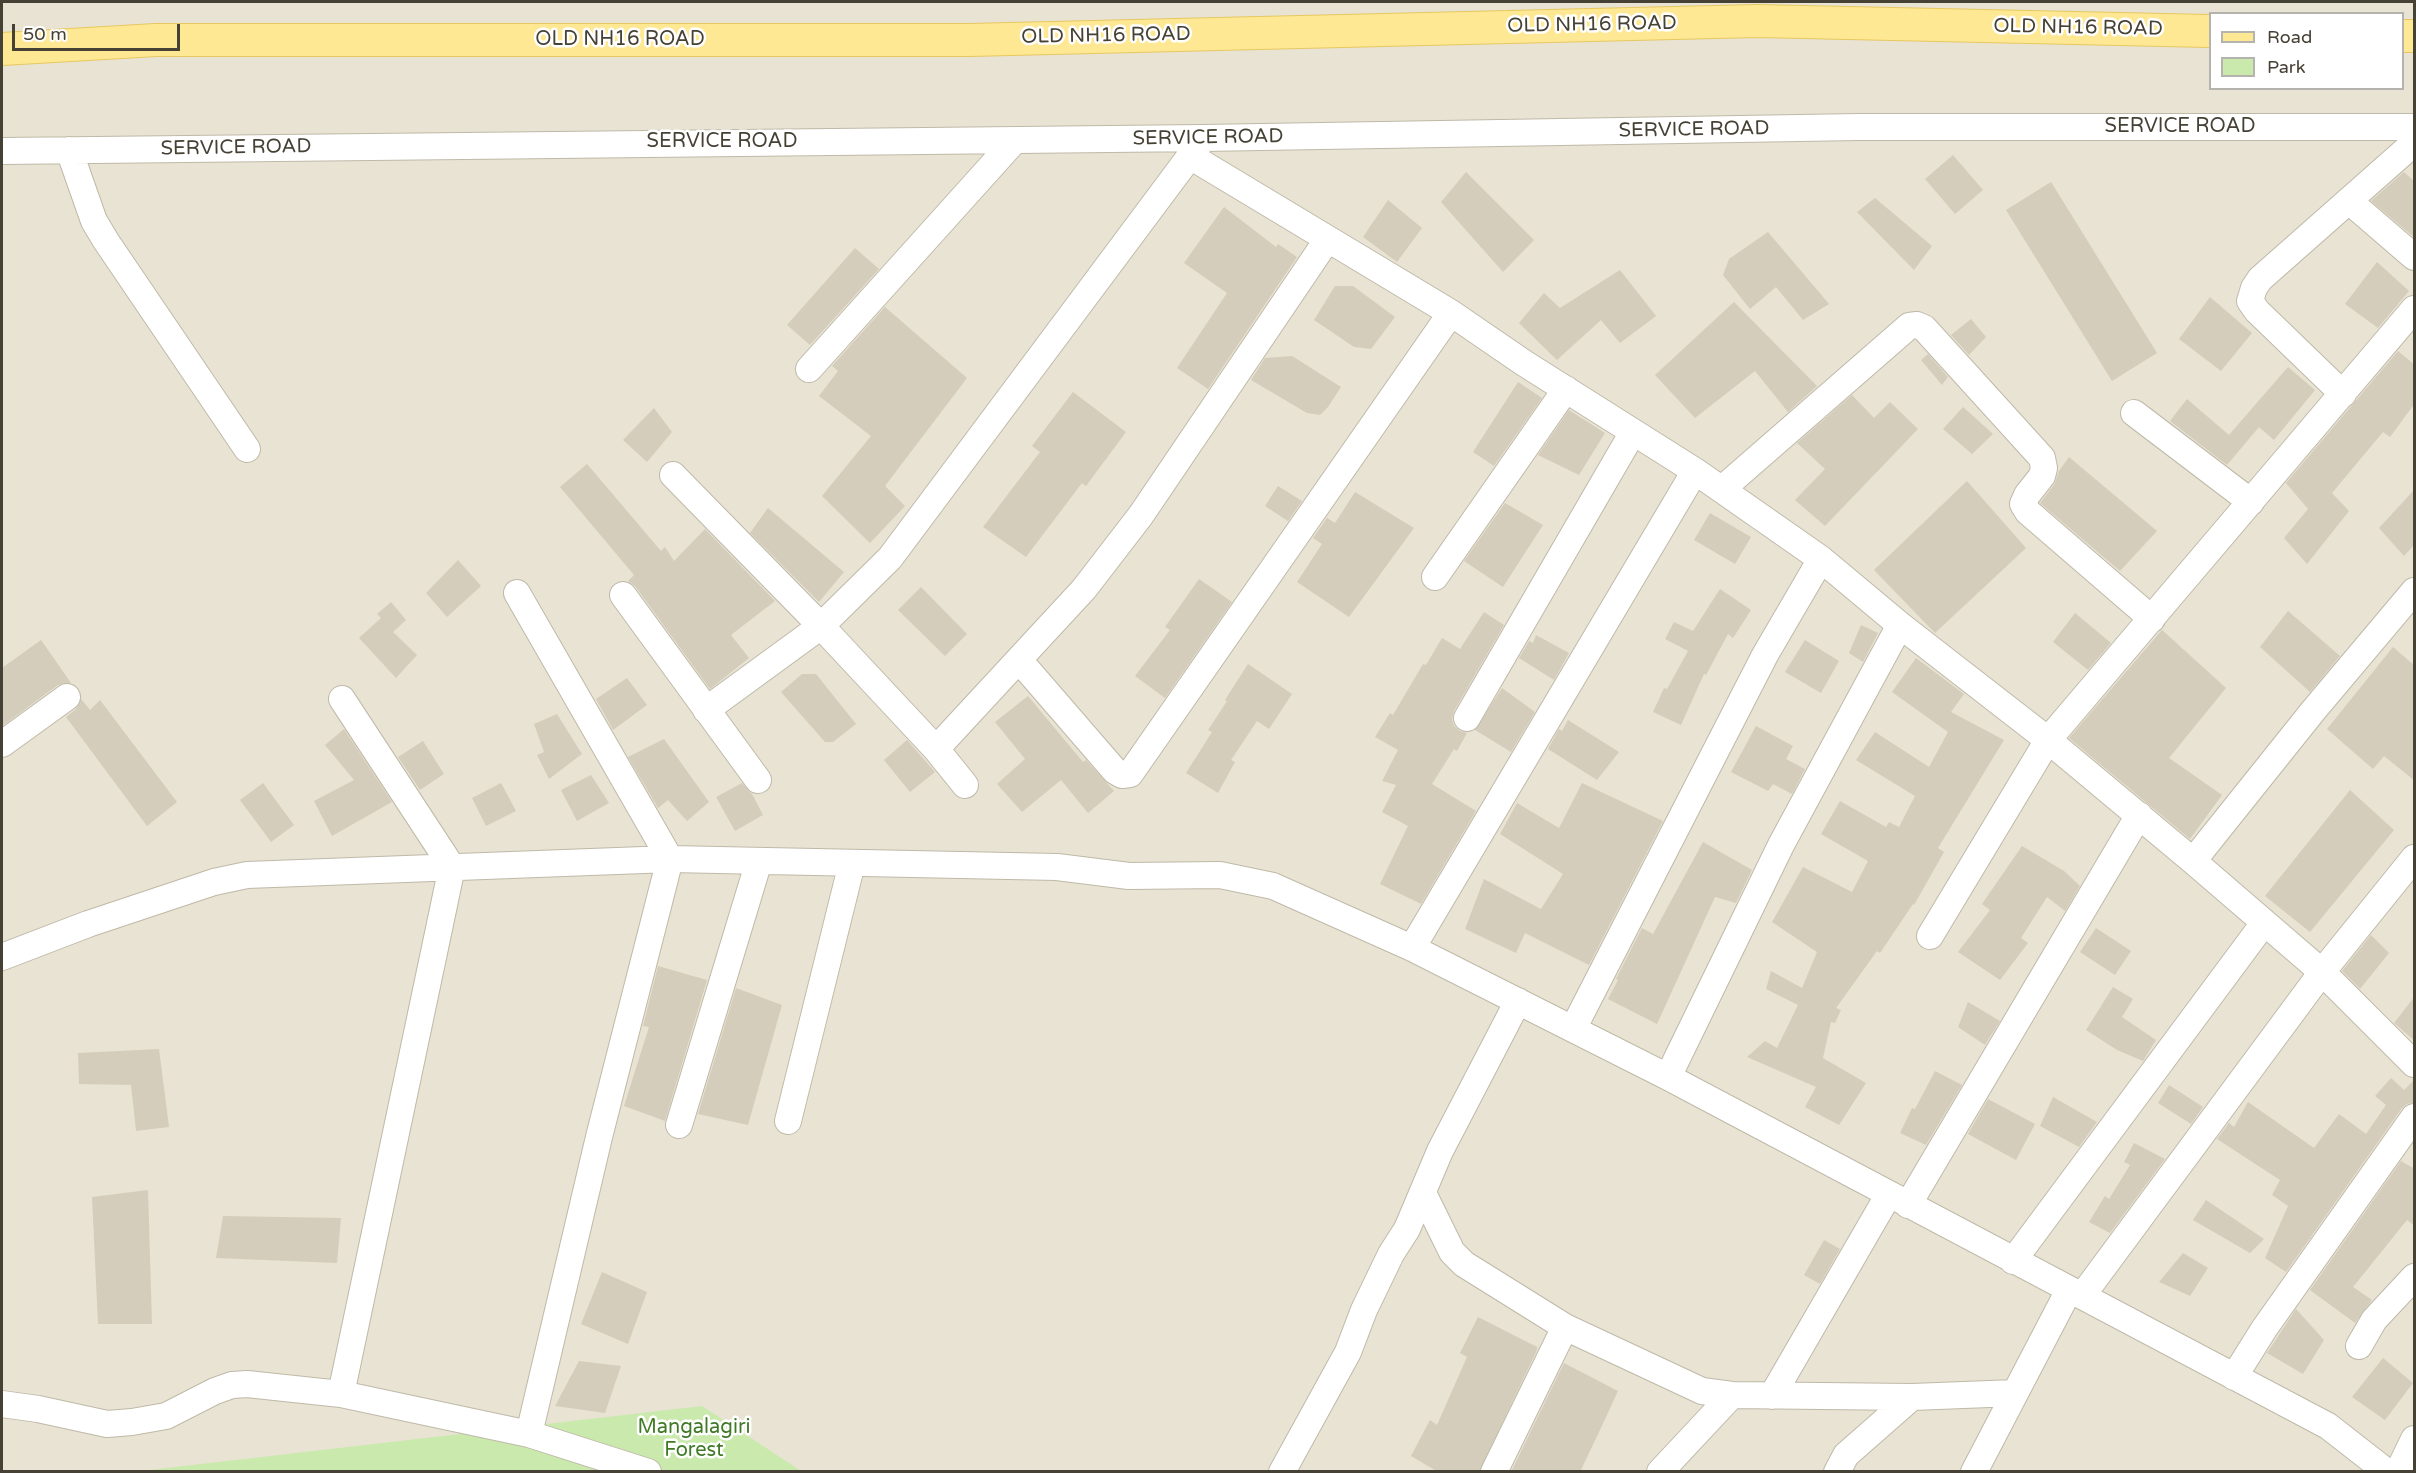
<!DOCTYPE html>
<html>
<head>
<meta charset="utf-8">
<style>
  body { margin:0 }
  #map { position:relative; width:2416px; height:1473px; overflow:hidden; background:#f3f0e6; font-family:"Varela Round",sans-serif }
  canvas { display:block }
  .frame { position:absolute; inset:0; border:3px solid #464135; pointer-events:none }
  .legend { position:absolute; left:2209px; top:12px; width:195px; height:78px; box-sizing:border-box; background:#fff; border:2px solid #b5b3ae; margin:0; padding:8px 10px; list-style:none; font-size:18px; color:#464135 }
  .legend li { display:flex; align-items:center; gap:12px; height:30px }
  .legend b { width:30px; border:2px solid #b5b3ae }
  .scale { position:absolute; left:12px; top:24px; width:168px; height:27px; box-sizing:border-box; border:3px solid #464135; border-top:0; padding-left:8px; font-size:18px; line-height:21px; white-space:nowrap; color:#464135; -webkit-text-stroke:4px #fff; paint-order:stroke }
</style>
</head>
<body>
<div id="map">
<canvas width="2416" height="1473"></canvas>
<div class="frame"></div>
<ul class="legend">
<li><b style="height:8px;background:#ffe893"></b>Road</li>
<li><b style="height:16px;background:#cae9ad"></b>Park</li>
</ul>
<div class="scale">50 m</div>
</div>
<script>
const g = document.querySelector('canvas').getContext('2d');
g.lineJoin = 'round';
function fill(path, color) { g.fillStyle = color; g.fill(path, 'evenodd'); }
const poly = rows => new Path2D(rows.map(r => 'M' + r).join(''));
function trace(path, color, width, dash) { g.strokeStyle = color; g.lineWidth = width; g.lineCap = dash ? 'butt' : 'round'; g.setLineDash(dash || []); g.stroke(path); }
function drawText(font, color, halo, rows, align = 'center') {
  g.font = font + ' "Varela Round",sans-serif'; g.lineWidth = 5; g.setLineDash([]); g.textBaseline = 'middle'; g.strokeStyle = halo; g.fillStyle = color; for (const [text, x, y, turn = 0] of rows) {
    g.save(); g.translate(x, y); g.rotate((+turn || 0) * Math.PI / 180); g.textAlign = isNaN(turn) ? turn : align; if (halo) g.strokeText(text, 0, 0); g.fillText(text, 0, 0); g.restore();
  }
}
fill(poly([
  [2,2,2414,2,2414,1471,2,1471],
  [2210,14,2402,14,2402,88,2210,88]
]), '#e8e3d3');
fill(poly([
  [702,1406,801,1471,132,1472]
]), '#cae9ad');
fill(poly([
  [1953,155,1983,190,1955,214,1925,179],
  [1466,172,1534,240,1503,272,1441,202],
  [2404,172,2415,182,2415,238,2371,201],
  [2051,182,2157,353,2112,381,2006,210],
  [1875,198,1932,246,1914,270,1857,212],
  [1388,200,1422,228,1397,262,1363,237],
  [1224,207,1276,247,1278,244,1297,257,1208,389,1177,368,1227,293,1184,263],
  [1768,232,1829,304,1803,320,1776,287,1750,309,1723,275,1729,259],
  [855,248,879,269,810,345,787,325],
  [2377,262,2409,291,2378,328,2345,304],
  [1620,270,1656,316,1620,343,1601,320,1557,360,1519,323,1544,293,1560,308],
  [1335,286,1353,286,1395,317,1371,349,1354,347,1314,320],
  [2210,297,2252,333,2221,371,2179,339],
  [1734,302,1817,386,1788,412,1755,371,1695,418,1655,375],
  [885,307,967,378,885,486,905,506,870,543,822,496,871,436,819,396,838,371,832,366],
  [1971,319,1986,337,1969,355,1951,335],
  [2398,351,2415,365,2415,403,2390,437,2383,432,2332,493,2349,511,2307,564,2284,538,2308,509,2286,483],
  [1928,354,1948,377,1942,385,1921,360],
  [1292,356,1341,387,1328,407,1320,415,1307,413,1251,380,1265,358],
  [2288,367,2315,390,2274,440,2259,427,2227,465,2170,421,2187,399,2229,435],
  [1518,382,1542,398,1494,466,1473,452],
  [1073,392,1126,432,1086,486,1082,483,1026,557,983,527,1040,452,1032,446],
  [1852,395,1874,418,1890,402,1918,429,1825,526,1795,500,1825,469,1797,443],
  [1963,407,1993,434,1972,454,1943,429],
  [654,408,672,432,647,462,623,440],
  [1569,410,1605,433,1579,475,1538,455],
  [2069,457,2157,531,2120,571,2040,503,2054,485,2059,471],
  [587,464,661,551,665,547,674,561,705,529,775,601,731,635,749,658,710,689,635,586,628,581,634,575,560,487],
  [1967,481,2026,548,1935,633,1874,570],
  [1278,486,1302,501,1288,521,1265,506],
  [2415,489,2415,544,2404,556,2379,528],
  [1355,492,1414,528,1349,617,1297,582,1322,544,1313,538,1327,518,1335,523],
  [1505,503,1543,525,1503,587,1464,561],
  [768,508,844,572,819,602,750,533],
  [1710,513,1751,537,1735,564,1694,540],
  [458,560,481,586,447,617,426,593],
  [1199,579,1232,602,1165,698,1135,676,1170,630,1165,627],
  [921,587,967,634,945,656,898,610],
  [1720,589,1751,610,1733,638,1728,634,1706,675,1704,674,1681,725,1653,712,1664,688,1667,689,1688,651,1665,639,1674,622,1693,631],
  [391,602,406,620,393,632,417,655,396,678,359,638,381,618,377,614],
  [2288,611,2340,656,2310,692,2260,647],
  [1484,612,1504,625,1454,711,1452,719,1454,726,1460,731,1467,733,1457,751,1454,749,1432,784,1476,811,1421,904,1380,884,1408,826,1382,812,1396,785,1382,781,1398,750,1375,737,1390,713,1393,715,1423,664,1426,665,1442,638,1460,649],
  [2075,613,2111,643,2088,670,2053,642],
  [1861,625,1878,633,1863,662,1849,653],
  [2162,630,2226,688,2169,758,2222,795,2190,839,2069,738],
  [1536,635,1569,653,1554,680,1519,658,1529,641,1533,643],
  [41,640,71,683,58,685,2,726,2,668],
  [1805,640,1839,661,1821,693,1785,672],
  [2393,647,2415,666,2415,781,2384,756,2373,769,2327,729],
  [1916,658,1964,694,1951,712,2004,740,1938,848,1944,852,1914,905,1913,904,1880,953,1877,951,1836,1008,1841,1010,1835,1023,1831,1022,1823,1058,1866,1083,1839,1125,1805,1107,1816,1087,1747,1057,1765,1041,1777,1048,1798,1005,1766,989,1771,971,1802,988,1817,952,1772,922,1803,867,1852,892,1868,861,1821,834,1840,801,1886,827,1889,822,1899,827,1915,796,1856,760,1875,732,1929,767,1948,732,1892,692],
  [1248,664,1292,694,1269,729,1257,721,1231,760,1235,762,1218,793,1186,773,1212,732,1208,730,1227,701,1225,700],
  [802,674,816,674,856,724,833,742,825,742,781,692],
  [627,678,647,705,613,730,596,699],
  [1502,688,1535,712,1511,752,1475,730],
  [1028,696,1083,762,1086,760,1114,791,1088,813,1061,780,1022,812,997,784,1025,759,995,722],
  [81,699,90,710,100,700,177,802,147,826,66,717,76,709],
  [557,714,582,754,549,779,537,755,544,752,534,724],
  [1568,720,1619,752,1597,780,1548,749,1559,729,1562,731],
  [1756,726,1793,746,1786,759,1805,769,1792,794,1773,784,1768,791,1731,772],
  [344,729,392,802,332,836,314,801,354,780,325,745],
  [664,739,709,802,687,821,668,800,658,808,628,757],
  [907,740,935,772,910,792,884,760],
  [423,741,444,774,420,790,398,757],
  [591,775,609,803,577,821,561,790],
  [263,783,294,825,271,842,240,800],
  [501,783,516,811,486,826,472,798],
  [742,783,752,794,763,815,735,831,716,797],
  [1582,783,1663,821,1589,965,1525,933,1516,953,1465,929,1484,879,1541,909,1563,874,1500,834,1517,803,1559,828],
  [2350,790,2394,830,2310,932,2265,896],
  [1703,842,1752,870,1736,903,1715,897,1657,1024,1608,999,1618,980,1616,979,1642,928,1653,934],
  [2022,846,2064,871,2080,886,2065,911,2047,897,2021,938,2028,943,2000,980,1958,952,1990,910,1982,904],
  [2096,928,2131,951,2115,975,2080,952],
  [2371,935,2389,953,2360,989,2342,971],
  [658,966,707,980,665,1121,624,1106,649,1027,643,1026],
  [2113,987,2133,999,2122,1017,2156,1040,2143,1061,2117,1050,2086,1030],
  [736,988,782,1005,748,1125,698,1114],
  [2415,996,2415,1041,2394,1023],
  [1968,1002,2000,1021,1985,1045,1958,1027],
  [159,1049,169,1127,136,1131,131,1085,79,1084,78,1053],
  [1935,1071,1962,1085,1926,1145,1900,1133,1912,1108,1915,1109],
  [2391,1078,2404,1090,2415,1079,2415,1102,2407,1104,2402,1108,2286,1272,2265,1258,2288,1206,2272,1195,2280,1180,2217,1139,2229,1123,2234,1127,2248,1102,2314,1148,2339,1114,2366,1134,2386,1105,2375,1096],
  [2169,1085,2203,1107,2191,1124,2158,1103],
  [2053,1097,2097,1122,2079,1147,2040,1126],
  [1988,1099,2035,1124,2016,1160,1968,1134],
  [2134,1143,2165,1159,2110,1233,2089,1222,2105,1196,2109,1199,2130,1165,2124,1162],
  [2401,1161,2415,1169,2415,1226,2407,1220,2353,1287,2372,1300,2355,1323,2310,1290],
  [148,1190,152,1324,98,1324,92,1197],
  [2206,1200,2264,1239,2250,1253,2193,1220],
  [223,1216,341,1218,337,1263,216,1258],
  [1824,1240,1840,1249,1820,1284,1804,1275],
  [2183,1253,2208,1268,2190,1296,2159,1282],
  [602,1272,647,1292,628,1344,581,1324],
  [2296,1309,2324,1340,2303,1374,2267,1353],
  [1478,1317,1537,1347,1537,1350,1479,1472,1438,1472,1411,1456,1430,1420,1437,1425,1467,1357,1460,1353],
  [2383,1358,2413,1383,2385,1420,2352,1397],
  [579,1361,621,1366,605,1413,555,1406],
  [1564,1363,1618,1391,1600,1430,1580,1472,1511,1472]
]), '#d5cdbb');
const minor = poly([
  [69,150,94,221,106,241,247,449],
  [2,151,1202,138,1859,127,2414,127],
  [1190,156,1451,313,1524,363,1695,471,1821,559,1900,625,2048,740,2193,861,2322,972,2414,1064],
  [2349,201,2414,257],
  [809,369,1015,140],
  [2343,394,2257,311,2250,301,2254,288,2260,279,2414,143],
  [2134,413,2251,502],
  [673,475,821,626,936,749,965,785],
  [1722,489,1909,326,1917,325,1924,328,2042,458,2044,468,2042,476,2027,495,2023,504,2028,512,2152,619],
  [1435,577,1566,389],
  [517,593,670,859,599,1137,529,1434],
  [623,595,758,780],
  [1019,660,1115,771,1122,775,1130,774,1451,313],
  [706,710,821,626,890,558,1199,144],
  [1467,718,1633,432],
  [2,744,67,697],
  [936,749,1084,589,1141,515,1327,240],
  [2193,861,2313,711,2414,591],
  [1930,936,2048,740,2414,309],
  [1412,948,1695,471],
  [2,957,88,924,214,882,247,875,670,859,1057,867,1129,876,1220,875,1273,886,1412,948,1668,1077,2328,1426,2387,1472],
  [1573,1029,1765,655,1821,559],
  [1668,1077,1781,845,1900,625],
  [788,1121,852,863],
  [679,1125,759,861],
  [1423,1193,1452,1252,1464,1264,1565,1327,1702,1391,1732,1395,1912,1397,2015,1393],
  [1908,1205,2139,815],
  [2013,1261,2264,923],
  [2082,1296,2322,972,2414,858],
  [2359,1346,2374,1320,2414,1277],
  [2234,1377,2264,1329,2414,1117],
  [341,1394,452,867,342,699],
  [1772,1396,1889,1194],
  [2,1404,38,1409,107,1424,132,1422,166,1416,215,1391,232,1385,247,1384,341,1394,529,1434,648,1472],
  [1282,1472,1348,1352,1364,1310,1391,1254,1407,1229,1440,1151,1518,1001],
  [1494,1472,1565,1327],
  [1660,1472,1732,1395],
  [1837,1472,1846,1455,1912,1397],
  [1974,1472,2069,1290],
  [2398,1472,2414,1439]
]);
const major = poly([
  [2402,36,2414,36],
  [2,49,156,40,969,40,1757,21,2210,31]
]);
trace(minor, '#bfb9a8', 28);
trace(major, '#e7c860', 34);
trace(minor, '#fff', 26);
trace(major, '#ffe893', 32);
drawText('20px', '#464135', '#fff', [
  ["OLD NH16 ROAD",1592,25,-1],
  ["OLD NH16 ROAD",2078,28,1],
  ["OLD NH16 ROAD",1106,36,-1],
  ["OLD NH16 ROAD",620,40],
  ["SERVICE ROAD",2180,127],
  ["SERVICE ROAD",1694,130,-1],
  ["SERVICE ROAD",1208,138,-1],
  ["SERVICE ROAD",722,142],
  ["SERVICE ROAD",236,148,-1]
]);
drawText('20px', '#407a26', '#fff', [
  ["Mangalagiri",694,1428],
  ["Forest",694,1451]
]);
</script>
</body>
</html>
